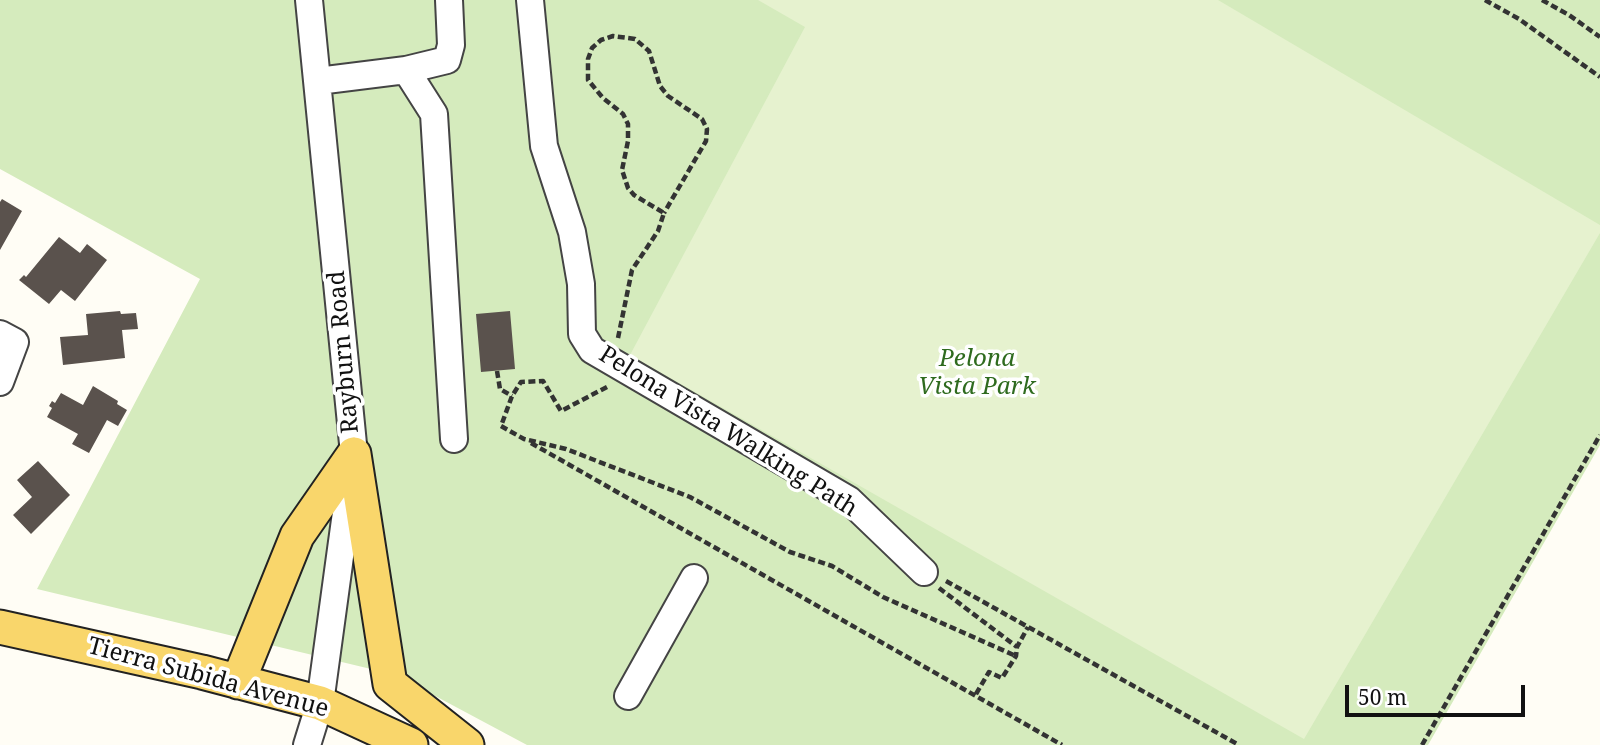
<!DOCTYPE html>
<html>
<head>
<meta charset="utf-8">
<style>
  body { margin:0 }
  #map { position:relative; width:1600px; height:745px; overflow:hidden; background:#fffdf5; font-family:"Noto Serif",serif }
  canvas { display:block }
  .scale { position:absolute; left:1345px; top:685px; width:180px; height:32px; box-sizing:border-box; border:4px solid #111; border-top:0; padding-left:9px; font-size:21px; line-height:24px; white-space:nowrap; color:#111; -webkit-text-stroke:5px #fff; paint-order:stroke }
</style>
</head>
<body>
<div id="map">
<canvas width="1600" height="745"></canvas>
<div class="scale">50 m</div>
</div>
<script>
const g = document.querySelector('canvas').getContext('2d');
g.lineJoin = 'round';
function fill(path, color) { g.fillStyle = color; g.fill(path, 'evenodd'); }
const poly = rows => new Path2D(rows.map(r => 'M' + r).join(''));
function trace(path, color, width, dash) { g.strokeStyle = color; g.lineWidth = width; g.lineCap = dash ? 'butt' : 'round'; g.setLineDash(dash || []); g.stroke(path); }
function drawText(font, color, halo, rows, align = 'center') {
  g.font = font + ' "Noto Serif",serif'; g.lineWidth = 7; g.setLineDash([]); g.textBaseline = 'middle'; g.strokeStyle = halo; g.fillStyle = color; for (const [text, x, y, turn = 0] of rows) {
    g.save(); g.translate(x, y); g.rotate((+turn || 0) * Math.PI / 180); g.textAlign = isNaN(turn) ? turn : align; if (halo) g.strokeText(text, 0, 0); g.fillText(text, 0, 0); g.restore();
  }
}
fill(poly([
  [0,0,1600,0,1600,445,1428,745,527,745,396,675,37,589,200,279,0,169]
]), '#d5ebbd');
fill(poly([
  [758,0,1218,0,1600,225,1600,233,1304,739,630,355,805,27]
]), '#e6f2cf');
fill(poly([
  [2,199,22,211,0,250,0,202],
  [59,237,80,253,87,244,107,260,75,301,61,290,49,304,19,280,24,275,26,277],
  [120,311,121,314,136,313,138,329,122,330,125,358,63,365,60,337,88,335,86,314],
  [510,311,515,369,481,372,476,314],
  [93,386,118,401,117,404,127,410,118,426,107,420,89,453,72,444,78,434,47,417,52,408,49,406,52,401,55,403,61,393,83,405],
  [38,461,70,495,31,534,13,515,32,497,17,480]
]), '#5a524d');
const minor = poly([
  [530,0,544,146,572,232,581,284,582,334,592,350,849,500,924,572],
  [406,70,447,60,451,45,449,0],
  [318,81,406,70,434,114,454,439],
  [0,334,15,342,0,382],
  [628,696,694,578],
  [307,745,320,703,354,454,309,0]
]);
const major = poly([
  [354,454,390,684,467,745],
  [0,627,202,672,320,703,411,745],
  [238,682,297,536,354,454]
]);
trace(minor, '#444', 30);
trace(major, '#222', 37);
trace(poly([
  [1485,0,1519,19,1600,77],
  [1542,0,1569,15,1600,37],
  [618,338,632,270,658,231,664,213,634,195,628,188,622,170,628,141,628,124,623,114,603,98,588,80,588,59,592,48,601,40,613,36,635,39,649,51,660,86,668,96,702,119,707,129,706,141,664,213],
  [497,371,500,389,512,396],
  [607,387,561,411,543,381,521,382,512,396,501,426,524,439,566,449,690,497,790,552,832,566,883,597,1016,656],
  [531,443,1062,745],
  [946,581,1239,745],
  [939,588,1017,647],
  [976,694,989,672,1002,678,1016,656,1017,647,1028,627],
  [1422,745,1600,435]
]), '#333', 4.5, [7, 3.5]);
trace(minor, '#fff', 26);
trace(major, '#f9d66b', 33);
drawText('24px', '#111', '#fff', [
  ["Rayburn Road",344,352,-95],
  ["Pelona Vista Walking Path",728,432,32],
  ["Tierra Subida Avenue",208,678,15]
]);
drawText('italic 24px', '#2f6b1f', '#fff', [
  ["Pelona",977,359],
  ["Vista Park",977,387]
]);
</script>
</body>
</html>
